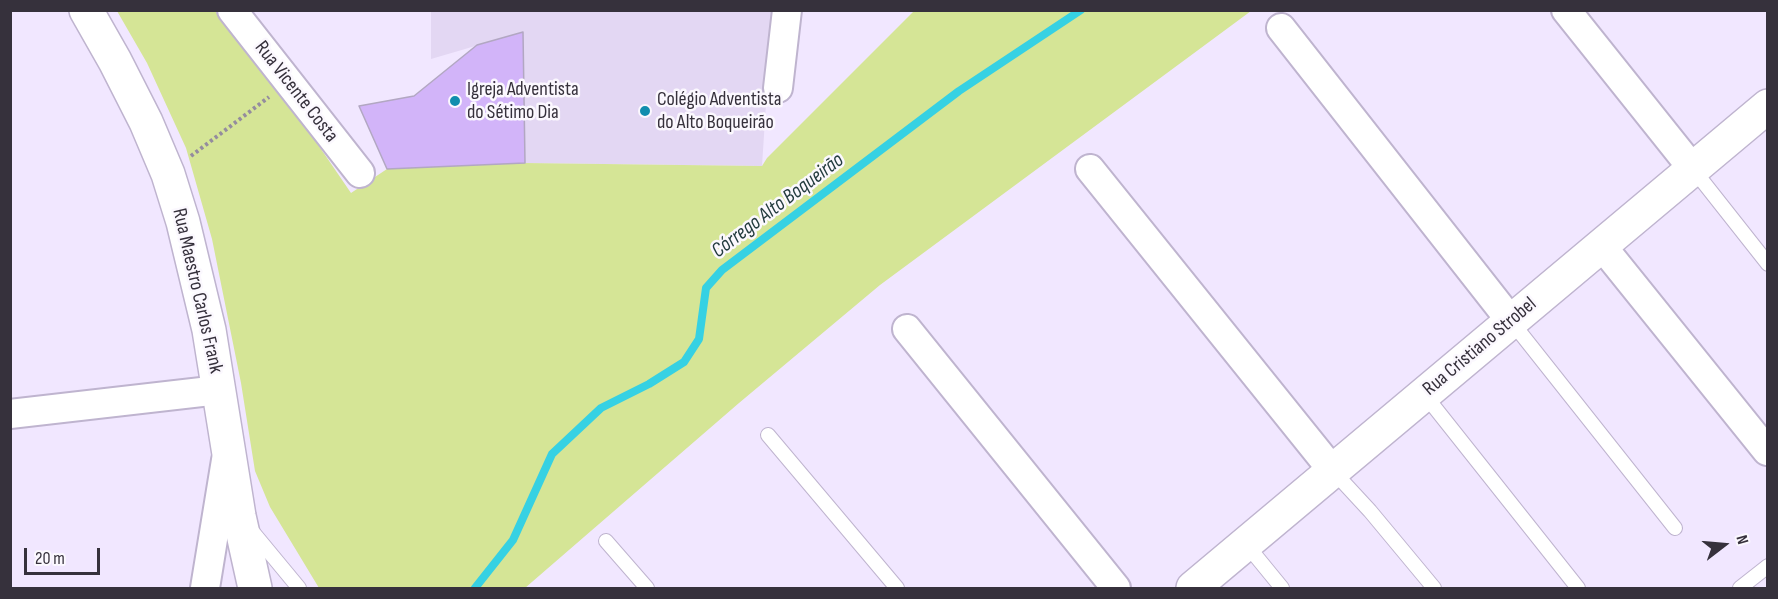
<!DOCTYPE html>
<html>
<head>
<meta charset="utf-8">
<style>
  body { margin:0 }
  #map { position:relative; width:1778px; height:599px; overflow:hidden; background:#f1e7ff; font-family:"Sofia Sans Condensed",sans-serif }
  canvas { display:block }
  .frame { position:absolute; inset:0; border:12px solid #36313c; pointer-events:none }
  .north { position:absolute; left:1694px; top:515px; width:60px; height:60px; -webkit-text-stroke:4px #fbf8fe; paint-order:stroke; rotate:74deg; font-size:16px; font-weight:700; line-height:24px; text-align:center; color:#36313c }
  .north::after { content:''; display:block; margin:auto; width:21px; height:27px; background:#36313c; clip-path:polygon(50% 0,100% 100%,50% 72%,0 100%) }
  .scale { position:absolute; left:24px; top:548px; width:76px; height:27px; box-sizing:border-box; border:3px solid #36313c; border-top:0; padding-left:8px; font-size:18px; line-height:21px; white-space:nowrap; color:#36313c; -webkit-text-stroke:4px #fbf8fe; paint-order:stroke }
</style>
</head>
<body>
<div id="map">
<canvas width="1778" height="599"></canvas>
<div class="frame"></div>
<div class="north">N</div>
<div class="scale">20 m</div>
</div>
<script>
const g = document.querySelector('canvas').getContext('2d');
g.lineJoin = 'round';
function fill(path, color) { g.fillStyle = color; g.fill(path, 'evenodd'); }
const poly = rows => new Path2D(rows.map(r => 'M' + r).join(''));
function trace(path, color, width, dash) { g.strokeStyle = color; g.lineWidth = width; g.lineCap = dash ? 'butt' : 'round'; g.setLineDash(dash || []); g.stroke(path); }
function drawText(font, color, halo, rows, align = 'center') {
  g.font = font + ' "Sofia Sans Condensed",sans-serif'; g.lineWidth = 5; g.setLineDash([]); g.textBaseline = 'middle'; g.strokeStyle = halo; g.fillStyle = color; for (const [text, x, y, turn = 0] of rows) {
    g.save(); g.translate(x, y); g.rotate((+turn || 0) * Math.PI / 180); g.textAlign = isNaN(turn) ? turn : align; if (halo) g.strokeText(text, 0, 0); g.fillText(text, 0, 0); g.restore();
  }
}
fill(poly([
  [431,11,772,11,762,166,525,163,523,32,431,59]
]), '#e3d7f3');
fill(poly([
  [117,11,215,11,282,92,351,193,387,169,525,163,762,166,767,158,914,11,1251,11,880,285,739,403,525,588,319,588,270,507,255,471,241,383,212,239,186,148,147,63]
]), '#d5e596');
trace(poly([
  [475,588,513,540,552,454,601,408,649,384,684,362,699,339,706,288,722,270,959,91,1081,10]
]), '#36d1e3', 8);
const building = poly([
  [523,32,525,163,387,169,359,106,414,96,477,45,523,32]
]);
fill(building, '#d2b4f9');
trace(building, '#b2a7c2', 1.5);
const service = poly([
  [1693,169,1768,264],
  [1511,321,1675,528],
  [1424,394,1578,588],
  [768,435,897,588],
  [1333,471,1370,511,1434,588],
  [251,530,299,588],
  [606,541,647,588],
  [1246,544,1282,588],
  [1740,588,1768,566]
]);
const minor = poly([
  [232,10,360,173],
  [1566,10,1693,169],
  [1281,28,1511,321],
  [778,88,787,10],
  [1090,169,1333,471],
  [1601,245,1767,451],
  [907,329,1116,588],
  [10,414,219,390],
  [205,588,226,460]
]);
const secondary = poly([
  [86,10,115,61,146,122,168,174,183,222,209,330,239,516,255,588],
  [1193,588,1768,106]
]);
trace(service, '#bfb4cf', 16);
trace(minor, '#bfb4cf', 32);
trace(secondary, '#bfb4cf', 36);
trace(poly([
  [191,156,269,97]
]), '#948c9e', 4, [3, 3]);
trace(service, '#fff', 14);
trace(minor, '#fff', 28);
trace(secondary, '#fff', 33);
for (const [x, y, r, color] of [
  [455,101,6,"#118dae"],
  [645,111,6,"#118dae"]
]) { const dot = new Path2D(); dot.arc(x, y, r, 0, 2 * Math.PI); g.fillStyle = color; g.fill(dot); trace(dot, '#fbf8fe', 2); }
drawText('20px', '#36313c', '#fbf8fe', [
  ["Igreja Adventista",467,90],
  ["do Sétimo Dia",467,113],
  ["Colégio Adventista",657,100],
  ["do Alto Boqueirão",657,123]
], 'left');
drawText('20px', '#36313c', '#fbf8fe', [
  ["Rua Vicente Costa",296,92,52],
  ["Rua Maestro Carlos Frank",197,291,77],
  ["Rua Cristiano Strobel",1480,347,-40]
]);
drawText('italic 21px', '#243c3f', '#fbf8fe', [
  ["Córrego Alto Boqueirão",778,206,-37]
]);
</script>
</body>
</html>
